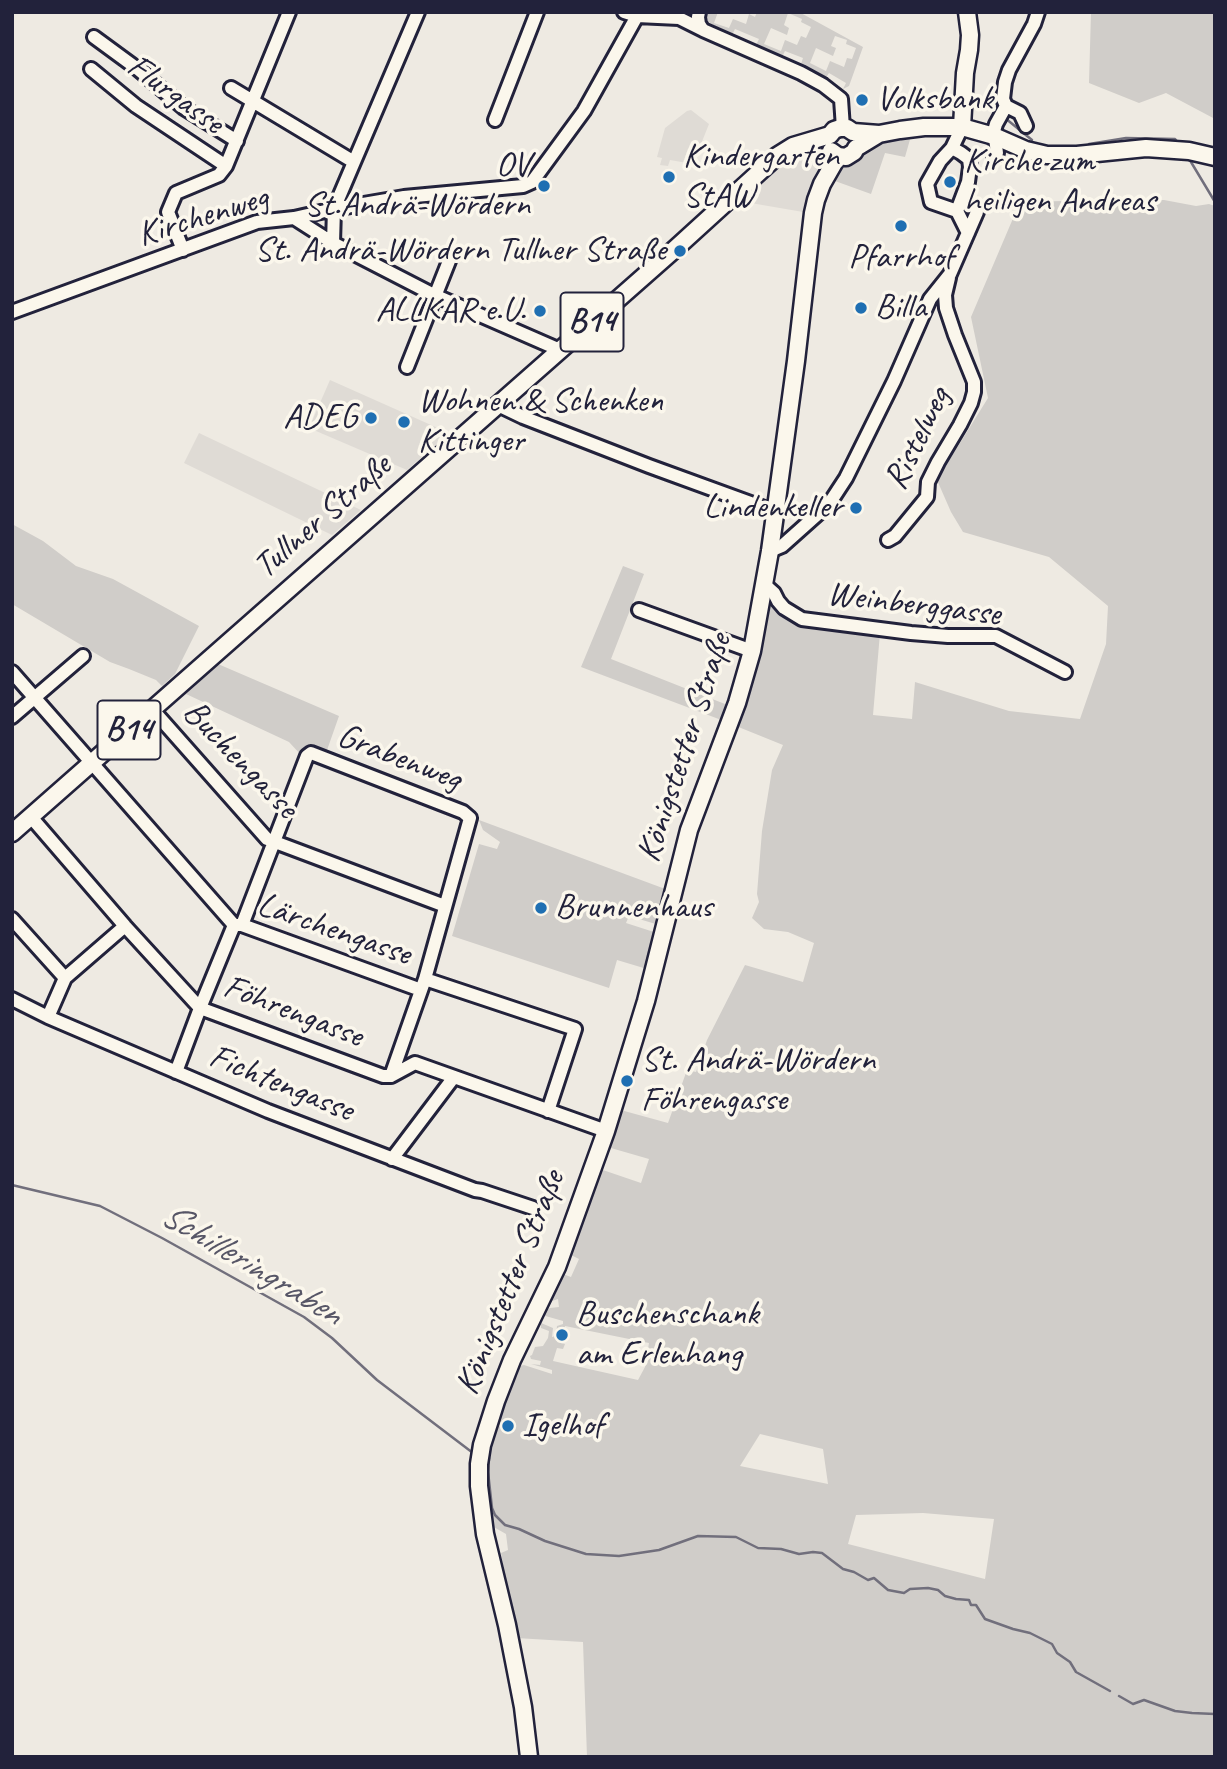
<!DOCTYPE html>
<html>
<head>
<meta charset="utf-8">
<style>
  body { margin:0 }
  #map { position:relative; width:1227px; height:1769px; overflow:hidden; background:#eeeae2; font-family:Caveat,sans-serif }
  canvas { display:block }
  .frame { position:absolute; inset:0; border:14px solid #22223b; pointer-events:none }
</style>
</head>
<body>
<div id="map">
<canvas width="1227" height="1769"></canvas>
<div class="frame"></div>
</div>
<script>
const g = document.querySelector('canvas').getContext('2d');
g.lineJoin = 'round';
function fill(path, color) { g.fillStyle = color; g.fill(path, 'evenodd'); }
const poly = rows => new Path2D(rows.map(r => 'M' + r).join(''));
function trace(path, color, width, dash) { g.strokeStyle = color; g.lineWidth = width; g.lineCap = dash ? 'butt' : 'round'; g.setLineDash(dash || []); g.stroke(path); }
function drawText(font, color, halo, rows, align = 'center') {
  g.font = font + ' Caveat,sans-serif'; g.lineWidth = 7; g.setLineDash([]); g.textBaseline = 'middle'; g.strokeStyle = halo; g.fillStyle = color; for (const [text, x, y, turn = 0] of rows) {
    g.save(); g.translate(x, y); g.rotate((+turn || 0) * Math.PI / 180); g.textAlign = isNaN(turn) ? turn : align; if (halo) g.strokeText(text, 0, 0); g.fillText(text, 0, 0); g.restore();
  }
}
fill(poly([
  [691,110,709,124,693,164,670,160,668,166,660,165,662,158,657,157,665,128,687,111],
  [803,150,818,150,827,155,827,165,809,213,739,201,789,155],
  [330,380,449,433,407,470,309,428],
  [199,433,361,510,332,535,184,463]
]), '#dfdbd5');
fill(poly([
  [705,12,718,12,714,23,729,28,733,19,746,24,749,14,755,17,757,12,799,12,863,47,849,86,843,89,846,83,829,73,825,79,801,64,803,58,785,51,782,57,756,45,759,39,735,29,732,35,708,22,706,20],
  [788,13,802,19,801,22,811,27,806,38,801,36,797,45,785,40,781,51,764,44,771,28,787,35,789,28,784,25],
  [835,36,847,40,846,44,856,48,852,59,847,58,844,67,830,61,826,71,810,63,816,48,833,56,836,48,831,46],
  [1091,12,1215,12,1215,119,1166,93,1139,103,1089,83],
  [911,136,905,157,885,153,871,194,835,181,835,173,852,161,860,152,879,143,887,143,902,137],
  [1109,200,1164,200,1196,206,1209,204,1215,206,1215,1757,587,1757,583,1642,516,1638,501,1553,508,1550,506,1534,492,1526,484,1473,493,1426,512,1380,517,1377,520,1366,524,1365,552,1374,552,1370,531,1364,540,1365,541,1361,531,1359,530,1356,532,1355,535,1347,543,1346,548,1338,549,1331,541,1328,541,1323,553,1328,552,1337,556,1336,557,1326,563,1324,563,1321,542,1315,543,1312,550,1308,559,1307,558,1299,546,1303,560,1273,571,1277,579,1259,569,1254,597,1168,641,1183,649,1159,604,1146,617,1109,668,1123,687,1070,696,1072,707,1040,745,965,803,982,814,943,788,932,764,929,752,918,759,902,757,894,762,831,772,770,783,745,736,726,768,604,801,622,880,633,873,715,912,719,915,682,1009,711,1080,719,1106,644,1108,606,1049,557,963,532,951,512,937,480,988,398,971,317,1020,202],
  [565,1326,649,1343,645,1367,638,1380,553,1361,557,1348,563,1349,565,1344,557,1342,560,1331,564,1331],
  [760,1434,823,1449,828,1484,740,1466],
  [923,1513,994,1519,985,1579,848,1544,856,1515],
  [12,524,43,541,76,566,113,579,199,626,175,674,162,686,156,680,129,669,110,662,12,604],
  [623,566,644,574,611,659,730,706,724,721,581,667],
  [218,664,339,716,326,753,307,747,301,755,289,742,186,694],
  [479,820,668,890,659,925,629,916,626,923,657,933,647,969,617,960,609,988,452,936,479,844,497,849,500,842,483,830]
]), '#d0cdc9');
trace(poly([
  [1005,118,1032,140],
  [1089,144,1126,138,1175,139,1178,143],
  [1188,157,1215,202],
  [12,1185,100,1206,162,1238,304,1317,332,1338,377,1380,473,1453],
  [489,1458,488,1472,492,1508,495,1515,505,1525,519,1529,545,1541,586,1554,619,1556,659,1550,698,1536,736,1537,758,1548,781,1549,799,1554,813,1552,822,1553,843,1569,854,1572,868,1580,874,1578,888,1590,904,1593,910,1589,928,1588,938,1590,945,1596,956,1599,969,1600,971,1605,976,1605,985,1619,1013,1629,1030,1633,1052,1644,1057,1653,1070,1662,1076,1672,1110,1691],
  [1119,1696,1133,1704,1144,1700,1175,1711,1192,1713,1215,1714]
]), '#716f7c', 2.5);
const minor = poly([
  [624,12,637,16,679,18,703,30],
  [699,12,698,17,699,24,703,30,801,73,823,85,841,99,843,128],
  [94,37,139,70,184,108,237,141],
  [91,69,136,106,226,166],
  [231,88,354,162,334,209,333,243],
  [495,120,537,12],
  [1026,126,1020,113,1006,106,1003,99,1005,82,1009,70,1034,24,1038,12],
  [962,127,952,148,940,161,927,184,931,202,957,211,968,233],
  [952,148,961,153,969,159,970,167,968,182,957,211],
  [994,158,997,153,994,131,996,124,1006,106],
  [354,162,418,12],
  [294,218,333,243,434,295,560,350],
  [183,250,168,212,176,193,219,175,226,166,289,12],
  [12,312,257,222,294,218,334,209,404,197,523,186,532,182,584,111,637,16],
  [407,367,449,261],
  [498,405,523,417,649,466,775,512],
  [888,540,895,536,927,497,928,482,938,462,960,425,971,403,974,392,974,382,955,335,946,308,945,295,949,278],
  [770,551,782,546,829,504,846,478,894,381,930,299,950,274,977,212],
  [765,585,774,593,778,601,784,608,802,619,911,633,948,636,996,636,1065,672],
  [639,610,752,651],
  [12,672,234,925,242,925,421,990],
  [152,709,267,839,445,906],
  [12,717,83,656],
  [31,817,125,926,200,1008,383,1076,391,1076,415,1063,606,1131],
  [12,919,65,978],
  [242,925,307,756,311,753,463,812,470,818,425,979,391,1076],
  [425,979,575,1029,548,1111],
  [12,999,48,1017,268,1111,475,1190,482,1191,533,1208],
  [48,1017,65,978,125,926],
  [176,1072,200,1008,234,925],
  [392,1159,454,1077]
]);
const major = poly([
  [962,127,965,73,969,50,970,35,967,12],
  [831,151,838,156,846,157,854,152,856,148,879,134,900,130,924,127,962,127,994,136,1026,150,1047,155,1077,155,1146,148,1189,151,1215,157],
  [12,833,676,248,777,156,793,146,830,135,834,130,840,128,847,128,853,132,879,134],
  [529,1757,523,1707,507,1625,485,1534,479,1486,479,1464,482,1445,496,1401,512,1360,557,1267,606,1131,646,1001,689,830,737,703,752,651,770,551,796,361,813,213,816,200,822,184,838,156]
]);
trace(minor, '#22223b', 18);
trace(major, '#22223b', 21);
trace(minor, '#fbf7ec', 12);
trace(major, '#fbf7ec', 16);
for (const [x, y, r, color] of [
  [862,100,7,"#1f6fb2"],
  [669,177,7,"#1f6fb2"],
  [950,182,7,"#1f6fb2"],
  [544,186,7,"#1f6fb2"],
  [901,226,7,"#1f6fb2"],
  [680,251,7,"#1f6fb2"],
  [861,308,7,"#1f6fb2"],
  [540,311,7,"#1f6fb2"],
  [371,418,7,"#1f6fb2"],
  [404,422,7,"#1f6fb2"],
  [856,508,7,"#1f6fb2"],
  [541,908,7,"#1f6fb2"],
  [627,1081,7,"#1f6fb2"],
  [562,1335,7,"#1f6fb2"],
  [508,1426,7,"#1f6fb2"]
]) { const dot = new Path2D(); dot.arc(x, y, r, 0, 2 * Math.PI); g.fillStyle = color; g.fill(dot); trace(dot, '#fbf7ec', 2.5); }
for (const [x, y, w] of [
  [592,322,63],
  [129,730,63]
]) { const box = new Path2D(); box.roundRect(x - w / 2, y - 29.5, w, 59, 5); g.fillStyle = '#fbf7ec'; g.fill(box); trace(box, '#22223b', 2); }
drawText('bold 33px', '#22223b', null, [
  ["B14",592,322],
  ["B14",129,730]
]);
drawText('35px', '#22223b', '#fbf7ec', [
  ["Flurgasse",175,95,36],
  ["Kirchenweg",203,217,-17],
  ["Ristelweg",918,439,-64],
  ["Tullner Straße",323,517,-41],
  ["Weinberggasse",914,605,7],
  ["Königstetter Straße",685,748,-72],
  ["Grabenweg",399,758,21],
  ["Buchengasse",240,760,46],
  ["Lärchengasse",334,930,19],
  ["Föhrengasse",293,1012,21],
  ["Fichtengasse",281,1084,22],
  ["Königstetter Straße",511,1283,-68]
]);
drawText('35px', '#22223b', '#fbf7ec', [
  ["Volksbank",876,100],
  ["Kindergarten",683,157],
  ["StAW",683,197],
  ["Kirche zum",964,162],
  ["heiligen Andreas",964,202],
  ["OV",530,166,"right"],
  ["St.Andrä-Wördern",530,206,"right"],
  ["St. Andrä-Wördern Tullner Straße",666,251,"right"],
  ["Pfarrhof",901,258,"center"],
  ["Billa",875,308],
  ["ALLKAR e.U.",526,311,"right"],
  ["Wohnen & Schenken",418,402],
  ["Kittinger",418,442],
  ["ADEG",357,418,"right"],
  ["Lindenkeller",842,508,"right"],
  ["Brunnenhaus",555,908],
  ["St. Andrä-Wördern",641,1061],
  ["Föhrengasse",641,1101],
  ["Buschenschank",576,1315],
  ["am Erlenhang",576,1355],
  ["Igelhof",522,1426]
], 'left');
drawText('italic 37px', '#575666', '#fbf7ec', [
  ["Schilleringraben",251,1265,31]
]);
</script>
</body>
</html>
